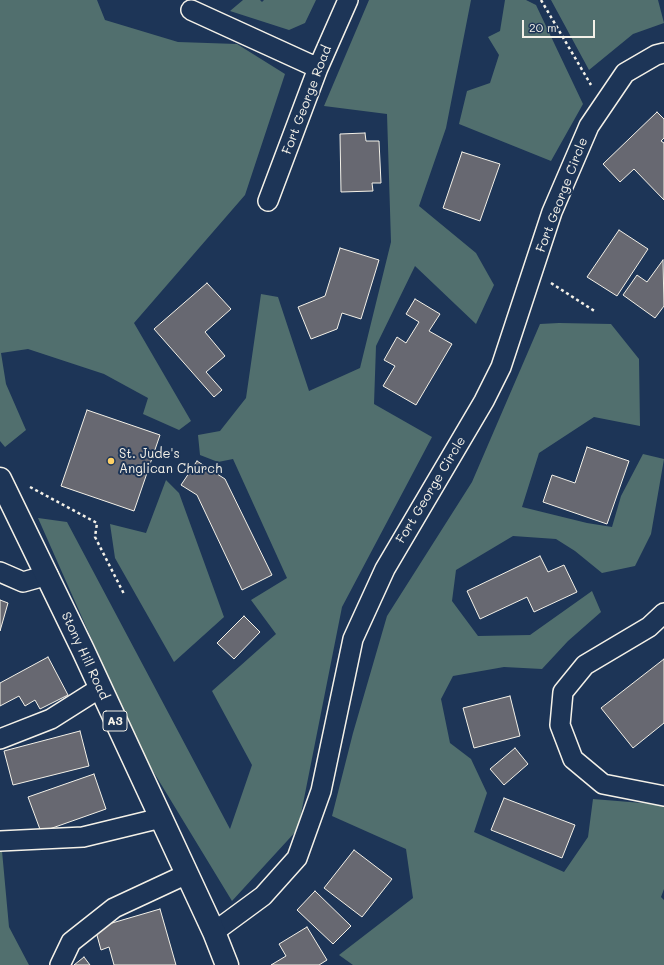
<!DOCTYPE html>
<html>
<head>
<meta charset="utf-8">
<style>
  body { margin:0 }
  #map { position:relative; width:664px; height:965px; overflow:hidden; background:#1d3557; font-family:Mali,sans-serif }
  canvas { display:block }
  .scale { position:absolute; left:522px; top:20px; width:73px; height:18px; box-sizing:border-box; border:2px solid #f4f1e8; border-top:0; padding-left:5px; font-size:12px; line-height:14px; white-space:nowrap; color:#f4f1e8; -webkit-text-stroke:3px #1d3557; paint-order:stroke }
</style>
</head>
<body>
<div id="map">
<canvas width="664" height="965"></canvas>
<div class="scale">20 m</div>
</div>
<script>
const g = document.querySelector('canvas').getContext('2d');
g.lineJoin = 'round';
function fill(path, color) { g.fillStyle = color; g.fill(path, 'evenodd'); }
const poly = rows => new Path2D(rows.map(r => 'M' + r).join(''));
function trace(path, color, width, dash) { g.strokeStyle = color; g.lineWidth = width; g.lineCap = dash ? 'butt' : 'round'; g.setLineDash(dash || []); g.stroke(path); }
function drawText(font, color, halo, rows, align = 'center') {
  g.font = font + ' Mali,sans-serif'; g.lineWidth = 4; g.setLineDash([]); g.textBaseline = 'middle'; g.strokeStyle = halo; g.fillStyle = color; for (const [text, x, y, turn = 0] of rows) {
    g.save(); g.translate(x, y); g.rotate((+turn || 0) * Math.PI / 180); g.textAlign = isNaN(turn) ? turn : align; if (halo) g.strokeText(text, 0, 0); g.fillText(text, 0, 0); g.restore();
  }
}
fill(poly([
  [0,0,97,0,105,20,178,42,237,44,285,74,245,195,134,323,191,421,179,430,143,414,148,398,104,374,28,349,1,353,6,384,26,430,5,447,0,441],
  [243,0,260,0,262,2,264,0,316,0,305,23,289,30,230,11],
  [369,0,471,0,446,128,419,206,476,253,494,285,476,324,415,266,376,346,374,404,432,437,342,607,298,829,232,901,142,753,38,518,67,522,230,829,252,765,212,691,276,634,251,600,287,578,233,459,218,462,200,455,198,435,220,431,246,398,261,294,278,297,309,391,360,368,391,242,387,114,324,106],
  [505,0,526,0,536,5,583,104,551,161,459,124,467,91,490,83,499,55,488,37,500,31],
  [551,0,658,0,664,23,633,34,589,70],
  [559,323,611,324,639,359,640,426,594,417,539,453,522,507,587,523,612,527,621,496,643,454,664,459,651,534,635,566,602,573,575,551,556,539,513,536,456,570,452,601,478,636,530,635,592,591,601,612,568,641,542,669,504,667,453,676,441,699,450,743,471,759,487,793,474,832,564,872,588,837,593,799,642,803,664,806,664,889,661,897,664,900,664,965,353,965,339,955,413,898,406,849,332,816,353,733,387,616,472,482,540,324],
  [166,480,179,493,224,617,174,662,115,558,110,524,146,533],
  [2,851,9,927,29,965,0,965,0,852]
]), '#516f6e');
const building = poly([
  [657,112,664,119,664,138,661,141,664,143,664,200,634,169,620,182,603,164,657,112],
  [365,133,366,141,379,141,381,183,372,183,373,191,341,192,340,134,365,133],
  [462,152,500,164,480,221,443,208,462,152],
  [619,230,648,249,617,296,587,277,619,230],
  [340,248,379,260,361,319,342,313,337,329,311,339,298,307,325,296,340,248],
  [663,260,664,306,655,318,623,295,637,275,647,282,663,260],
  [207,283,231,309,205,332,225,356,206,372,222,390,214,397,154,329,207,283],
  [415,299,440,314,429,331,452,344,416,405,383,386,395,366,384,360,397,337,406,343,419,322,406,314,415,299],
  [87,410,160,435,134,511,61,486,87,410],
  [587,447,629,461,607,524,543,502,552,475,575,483,587,447],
  [197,461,225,479,272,575,242,590,197,495,181,485,197,461],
  [540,556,548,572,564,565,577,592,534,612,527,597,480,619,467,591,540,556],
  [0,600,8,603,0,631,0,600],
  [244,616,260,632,234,659,217,643,244,616],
  [48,657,68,695,40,709,35,700,25,706,19,696,0,706,0,683,48,657],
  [664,659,664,723,633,748,601,708,664,659],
  [510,696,520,736,474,748,463,708,510,696],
  [80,731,89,766,13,785,4,751,80,731],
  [515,748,528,764,504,785,490,769,515,748],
  [94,774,106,809,41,832,28,797,94,774],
  [504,798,575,825,562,858,491,830,504,798],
  [354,850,392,879,362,917,324,888,354,850],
  [315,891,351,926,333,944,297,910,315,891],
  [160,909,176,965,114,965,109,947,101,950,95,928,160,909],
  [307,927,327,960,319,965,271,965,286,956,279,944,307,927],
  [84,957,90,965,74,965,84,957]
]);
fill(building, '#676871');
trace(building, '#f4f1e8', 1);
const street = poly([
  [191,10,318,68],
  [268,201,318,68,348,0],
  [0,572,23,582,48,575],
  [664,613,649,627,585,665,563,692,560,725,573,759,603,784,664,796],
  [0,739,51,719,100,688],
  [0,841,83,837,161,818],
  [214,932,263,896,297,858,321,791,353,639,385,569,484,401,501,367,552,212,589,126,625,73,656,55,664,53],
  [60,965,71,942,114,908,187,874]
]);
const primary = poly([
  [0,479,83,650,214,932,227,965]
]);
trace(street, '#f4f1e8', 22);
trace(primary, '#f4f1e8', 25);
trace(poly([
  [541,0,591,85],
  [551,283,596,312],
  [30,487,97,523,95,537,124,594]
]), '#f4f1e8', 2.5, [3, 3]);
trace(street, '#1d3557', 19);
trace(primary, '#1d3557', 22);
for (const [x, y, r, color] of [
  [111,461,4,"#ffd166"]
]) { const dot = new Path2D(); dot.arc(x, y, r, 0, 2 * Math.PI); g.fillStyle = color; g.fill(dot); trace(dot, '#1d3557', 1.5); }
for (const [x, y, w] of [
  [115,721,24]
]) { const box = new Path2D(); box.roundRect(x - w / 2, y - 10, w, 20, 3); g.fillStyle = '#1d3557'; g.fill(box); trace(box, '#f4f1e8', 1); }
drawText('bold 12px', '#f4f1e8', null, [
  ["A3",115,721]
]);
drawText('13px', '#f4f1e8', '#1d3557', [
  ["Fort George Road",307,100,-69],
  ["Fort George Circle",562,195,-69],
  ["Fort George Circle",431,490,-59],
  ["Stony Hill Road",85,656,65]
]);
drawText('13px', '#f4f1e8', '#1d3557', [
  ["St. Jude's",119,454],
  ["Anglican Church",119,469]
], 'left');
</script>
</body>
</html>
